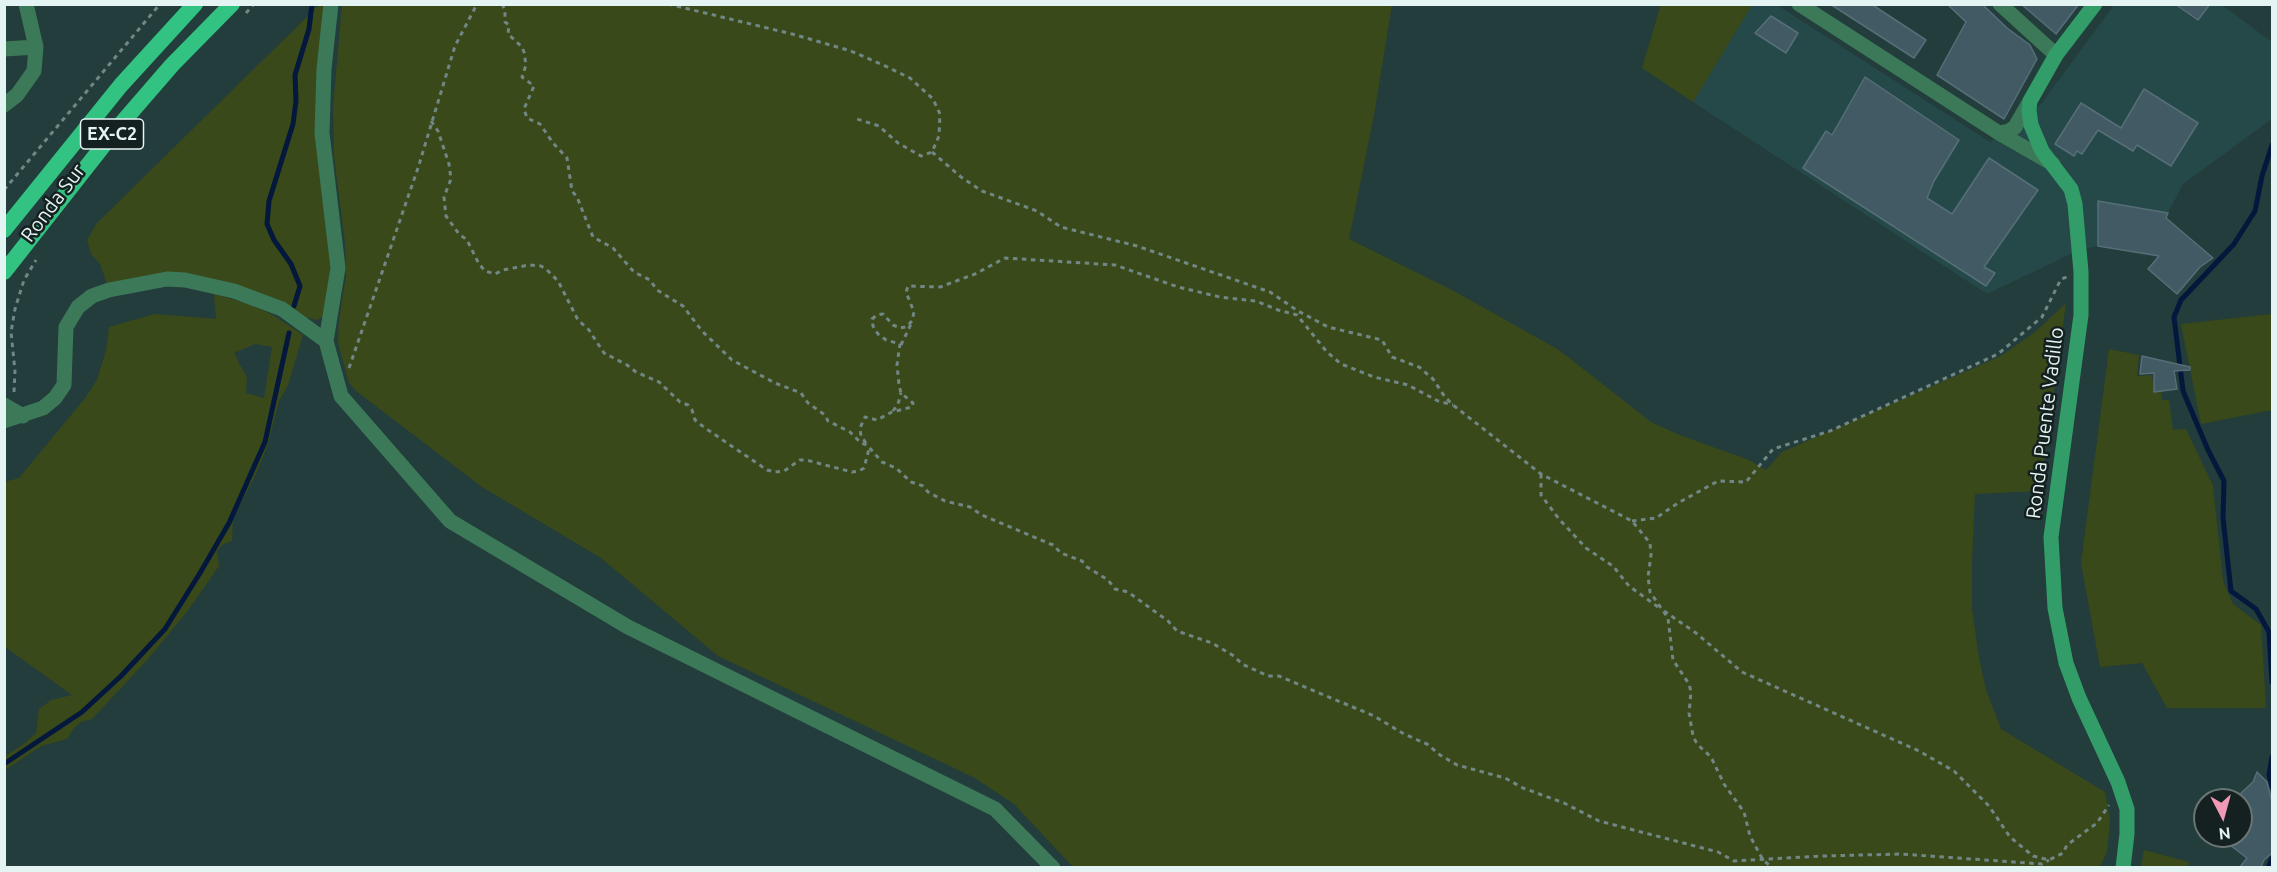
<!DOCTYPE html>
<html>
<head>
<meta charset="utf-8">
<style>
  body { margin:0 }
  #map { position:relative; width:2277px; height:872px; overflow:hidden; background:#223d3b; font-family:Ubuntu,sans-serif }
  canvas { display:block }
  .frame { position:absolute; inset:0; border:6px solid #e4f4f3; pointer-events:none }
  .north { position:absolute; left:2193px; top:788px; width:60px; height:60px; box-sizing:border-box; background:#152120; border:2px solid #687574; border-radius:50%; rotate:174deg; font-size:16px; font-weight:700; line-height:24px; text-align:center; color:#e4f4f3 }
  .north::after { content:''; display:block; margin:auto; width:21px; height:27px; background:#f09ab5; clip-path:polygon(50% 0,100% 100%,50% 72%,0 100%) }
</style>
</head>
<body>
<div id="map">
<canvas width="2277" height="872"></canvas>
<div class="frame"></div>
<div class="north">N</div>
</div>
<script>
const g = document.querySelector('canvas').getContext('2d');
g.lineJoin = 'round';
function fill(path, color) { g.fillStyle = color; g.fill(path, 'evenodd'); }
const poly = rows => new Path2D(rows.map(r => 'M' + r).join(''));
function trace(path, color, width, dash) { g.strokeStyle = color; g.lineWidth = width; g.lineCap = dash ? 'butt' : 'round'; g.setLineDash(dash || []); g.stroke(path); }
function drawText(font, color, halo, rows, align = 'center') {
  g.font = font + ' Ubuntu,sans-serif'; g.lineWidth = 5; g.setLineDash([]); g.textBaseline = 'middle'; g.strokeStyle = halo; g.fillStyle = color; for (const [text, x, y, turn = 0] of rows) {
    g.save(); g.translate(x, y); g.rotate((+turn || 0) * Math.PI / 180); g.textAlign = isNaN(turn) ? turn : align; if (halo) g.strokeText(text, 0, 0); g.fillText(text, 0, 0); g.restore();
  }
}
fill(poly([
  [1752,5,1777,5,1990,142,2041,104,2114,5,2222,5,2272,42,2272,119,2183,184,2167,215,2152,255,2098,246,2079,250,1987,294,1693,102]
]), '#254948');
fill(poly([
  [1661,4,1752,5,1693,102,1642,68],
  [324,5,317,132,331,273,325,315,318,320,304,317,250,289,169,273,108,286,100,264,91,254,87,240,97,223,318,6],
  [342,5,1392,5,1374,115,1349,239,1454,291,1559,350,1651,422,1677,434,1749,460,1766,470,1782,452,2001,356,2035,332,2066,303,2040,491,1975,494,1972,562,1972,609,1979,658,1986,690,2001,729,2105,792,2110,820,2107,852,2100,867,1073,867,1014,804,975,778,718,656,601,558,482,487,356,391,349,383,338,343,339,320,346,275,345,243,334,156,333,107],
  [214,294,249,304,273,315,303,335,288,385,279,401,267,447,256,474,233,519,232,541,223,544,217,551,219,566,189,609,148,659,92,719,81,722,74,728,67,739,41,746,5,770,5,756,24,744,36,733,39,709,51,700,72,695,5,647,4,482,19,478,86,397,97,379,106,351,109,327,155,314,216,319],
  [255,344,272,347,264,398,246,393,247,378,234,353],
  [2272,314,2272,410,2201,424,2181,324],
  [2109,349,2139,355,2137,376,2152,375,2154,392,2161,391,2162,400,2169,400,2173,430,2186,429,2213,486,2223,581,2233,604,2261,625,2266,708,2167,708,2142,663,2100,667,2081,563],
  [2144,850,2189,862,2188,867,2141,867]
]), '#3a4919');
trace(poly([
  [2272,145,2262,176,2255,211,2234,244,2181,300,2174,317,2183,391,2208,450,2224,481,2223,518,2231,591,2256,609,2269,632,2272,682],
  [294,306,300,286,291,264,274,240,267,224,269,201,293,124,296,101,295,75,309,29,312,4],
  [2272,757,2269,775,2272,787],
  [4,764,82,712,121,676,165,629,200,573,229,523,265,442,289,333],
  [2268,868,2272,858]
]), '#03183c', 5);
const building = poly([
  [1830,4,1871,4,1926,40,1914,58,1830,4],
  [1947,4,1982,4,2007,28,2030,45,2037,59,2004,119,1937,75,1966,22,1947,4],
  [2021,4,2079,4,2056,34,2021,4],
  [2175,4,2210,4,2198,20,2175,4],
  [1771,16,1798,33,1786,53,1755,33,1771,16],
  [1865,77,1959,140,1934,181,1927,198,1952,214,1989,158,2038,190,1984,267,1995,273,1986,286,1803,168,1826,131,1832,135,1865,77],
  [2144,89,2198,123,2171,166,2137,145,2133,151,2098,130,2082,154,2077,151,2074,156,2055,144,2081,103,2121,128,2144,89],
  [2098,201,2168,213,2166,218,2213,258,2200,267,2177,294,2148,269,2159,256,2098,246,2098,201],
  [2142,356,2190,367,2190,370,2174,371,2177,389,2154,392,2154,373,2140,374,2142,356],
  [2257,772,2267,782,2272,802,2272,853,2264,860,2261,867,2240,867,2247,858,2218,836,2241,836,2241,793,2253,782,2257,772]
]);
fill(building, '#425a64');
trace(building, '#566e78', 1.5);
trace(poly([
  [502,4,505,10,505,22,509,25,508,34,522,47,524,52,526,65,522,77,534,86,524,109,527,118,540,124,553,143,567,158,572,191,577,197,593,237,613,248,634,272,650,280,657,290,683,306,702,331,732,360,775,383,801,393,808,403,825,415,828,421,850,432,861,443,867,445,882,462,896,468,911,482,923,486,928,492,945,501,970,507,982,515,1053,545,1061,553,1082,561,1087,567,1108,580,1115,589,1128,592,1168,621,1177,631,1212,643,1234,656,1242,664,1268,676,1279,676,1374,716,1404,734,1427,744,1440,755,1457,765,1505,778,1523,788,1564,803,1599,821,1718,852,1734,861,1824,856,1901,854,2042,864,2049,860],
  [668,4,792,34,851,51,883,65,910,78,933,99,940,114,939,136,932,152,921,156,898,143,879,126,857,119],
  [246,13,254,4],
  [431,121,438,131,449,164,451,179,444,197,446,216,459,234,467,240,479,264,485,271,495,274,503,270,529,265,541,266,546,269,558,281,578,320,589,330,604,353,627,365,636,372,659,382,680,402,688,405,692,410,695,420,705,428,767,470,775,472,784,471,800,460,806,460,852,472,859,471,864,468,869,449],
  [932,152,961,177,982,191,1037,211,1061,227,1137,246,1270,292,1298,311,1328,327,1382,340,1392,357,1419,367,1433,379,1445,397,1453,405,1541,474,1632,521,1650,543,1651,555,1648,577,1650,592,1668,618,1673,660,1689,684,1691,692,1689,713,1693,736,1697,744,1711,757,1724,784,1744,812,1750,836,1763,860,1773,868],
  [4,190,160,4],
  [901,345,911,324],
  [349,368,418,168,455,46,477,4],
  [14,392,15,371,11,332,15,309,24,280,36,260],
  [893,411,898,404,901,393],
  [866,443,861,436,860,428,865,417,877,420,892,412,912,407,913,403,901,393,899,385,897,365,900,344,886,340,878,334,873,326,872,319,877,315,883,314,893,325,900,328,906,327,912,321,914,312,906,292,908,286,940,287,975,274,1005,258,1115,265,1178,287,1220,297,1256,301,1278,310,1297,315,1327,352,1341,364,1374,377,1408,385,1438,401,1453,405],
  [1541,474,1541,495,1559,519,1586,548,1613,566,1629,586,1658,607],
  [1632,521,1656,518,1678,503,1718,481,1746,482,1773,449,1830,431,1998,354,2042,317,2061,279,2067,277],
  [1664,611,1696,633,1742,672,1919,751,1954,771,1989,806,2010,837,2033,856,2049,860,2063,853,2067,845,2097,823,2109,805]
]), '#718785', 3, [4.5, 4.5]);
trace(poly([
  [331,4,324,69,322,133,338,268,326,341,341,396,450,521,628,627,995,809,1053,868],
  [1799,4,1999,133,2053,164],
  [2000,4,2056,55],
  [4,49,36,47],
  [4,105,17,95,34,71,36,47,26,4],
  [1999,133,2009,131,2015,127,2030,101],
  [4,405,23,416],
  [4,421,43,408,55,398,64,385,66,327,78,307,92,296,109,290,167,279,185,280,234,291,282,309,326,341]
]), '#3c7958', 15);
trace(poly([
  [2095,4,2056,55,2030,101,2029,110,2031,125,2042,151,2071,189,2075,204,2081,272,2081,315,2051,537,2055,608,2066,663,2079,698,2118,782,2127,809,2127,834,2123,868]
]), '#329d69', 15);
trace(poly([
  [4,230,121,85,195,4],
  [4,272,114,132,172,65,232,4]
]), '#32c281', 16);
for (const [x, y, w] of [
  [112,134,63]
]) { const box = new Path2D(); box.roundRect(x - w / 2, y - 15, w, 30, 4.5); g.fillStyle = '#152120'; g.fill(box); trace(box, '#e4f4f3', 1.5); }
drawText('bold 18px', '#e4f4f3', null, [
  ["EX-C2",112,134]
]);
drawText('20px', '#e4f4f3', '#152120', [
  ["Ronda Sur",53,203,-53],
  ["Ronda Puente Vadillo",2045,423,-83]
]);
</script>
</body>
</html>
